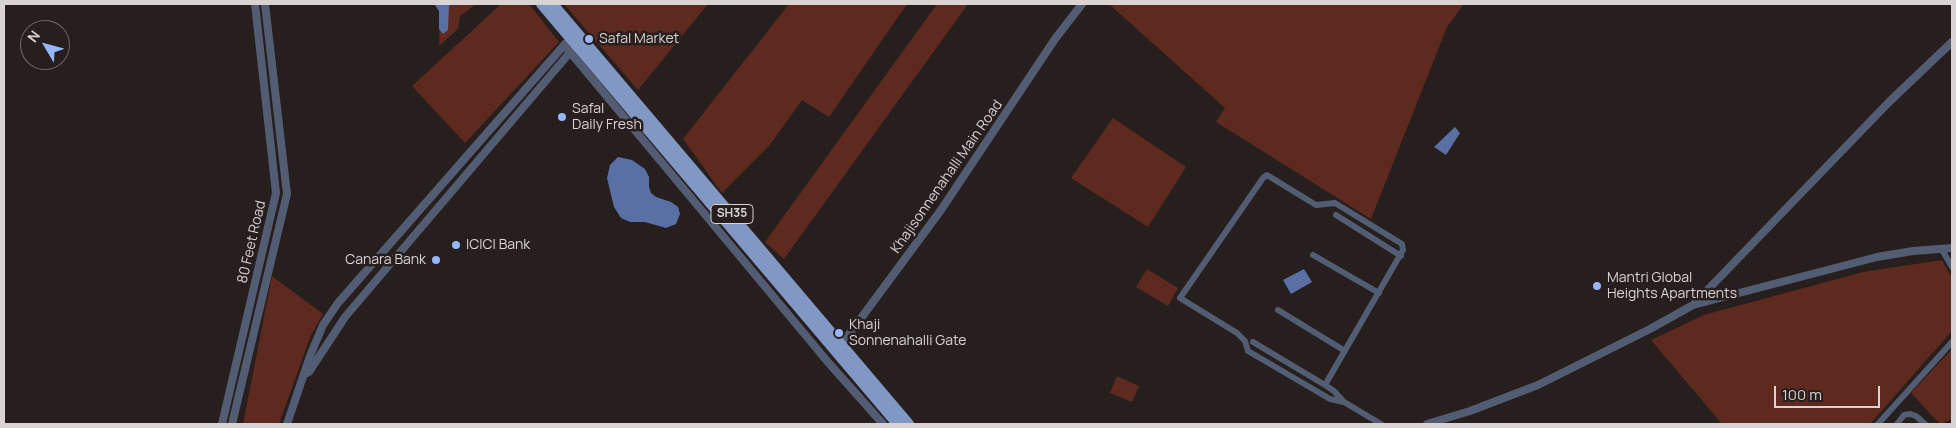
<!DOCTYPE html>
<html>
<head>
<meta charset="utf-8">
<style>
  body { margin:0 }
  #map { position:relative; width:1956px; height:428px; overflow:hidden; background:#271f1e; font-family:Manrope,sans-serif }
  canvas { display:block }
  .frame { position:absolute; inset:0; border:5px solid #d9d3d2; pointer-events:none }
  .north { position:absolute; left:20px; top:20px; width:50px; height:50px; box-sizing:border-box; background:#271f1e; border:1px solid #6e6766; border-radius:50%; rotate:307deg; font-size:14px; font-weight:700; line-height:20px; text-align:center; color:#d9d3d2 }
  .north::after { content:''; display:block; margin:auto; width:18px; height:22px; background:#96b6fd; clip-path:polygon(50% 0,100% 100%,50% 72%,0 100%) }
  .scale { position:absolute; left:1774px; top:386px; width:106px; height:22px; box-sizing:border-box; border:2px solid #d9d3d2; border-top:0; padding-left:6px; font-size:15px; line-height:18px; white-space:nowrap; color:#d9d3d2; -webkit-text-stroke:4px #271f1e; paint-order:stroke }
</style>
</head>
<body>
<div id="map">
<canvas width="1956" height="428"></canvas>
<div class="frame"></div>
<div class="north">N</div>
<div class="scale">100 m</div>
</div>
<script>
const g = document.querySelector('canvas').getContext('2d');
g.lineJoin = 'round';
function fill(path, color) { g.fillStyle = color; g.fill(path, 'evenodd'); }
const poly = rows => new Path2D(rows.map(r => 'M' + r).join(''));
function trace(path, color, width, dash) { g.strokeStyle = color; g.lineWidth = width; g.lineCap = dash ? 'butt' : 'round'; g.setLineDash(dash || []); g.stroke(path); }
function drawText(font, color, halo, rows, align = 'center') {
  g.font = font + ' Manrope,sans-serif'; g.lineWidth = 5; g.setLineDash([]); g.textBaseline = 'middle'; g.strokeStyle = halo; g.fillStyle = color; for (const [text, x, y, turn = 0] of rows) {
    g.save(); g.translate(x, y); g.rotate((+turn || 0) * Math.PI / 180); g.textAlign = isNaN(turn) ? turn : align; if (halo) g.strokeText(text, 0, 0); g.fillText(text, 0, 0); g.restore();
  }
}
fill(poly([
  [428,4,476,4,460,16,458,29,439,46,440,11,435,5],
  [501,4,529,4,559,42,465,143,412,86],
  [564,4,708,4,638,90],
  [789,4,907,4,829,117,802,100,769,146,722,193,683,139],
  [937,4,968,4,784,259,765,242],
  [1109,4,1464,4,1447,27,1371,219,1216,122,1225,108],
  [1113,118,1186,167,1148,227,1071,178],
  [1942,260,1952,278,1952,331,1870,424,1722,424,1651,340,1704,315,1863,272],
  [1147,269,1178,288,1168,306,1136,287],
  [272,276,323,314,311,335,279,424,243,424],
  [1952,349,1952,419,1940,424,1911,393],
  [1117,376,1139,386,1132,402,1110,393]
]), '#5e291f');
fill(poly([
  [428,4,452,4,449,6,448,30,443,34,439,29,439,11,435,5],
  [1455,127,1460,133,1446,155,1434,147],
  [618,157,632,160,645,169,649,177,649,187,651,193,656,197,671,202,678,207,680,214,676,224,666,228,645,222,630,222,621,218,614,207,607,178,610,165],
  [1304,269,1312,282,1291,294,1283,280]
]), '#5870a3');
trace(poly([
  [1336,215,1401,256],
  [1941,248,1952,267],
  [1313,255,1379,293],
  [1278,310,1345,351],
  [1253,342,1325,385,1334,391,1344,402,1381,424],
  [1325,385,1403,250,1402,244,1335,203,1316,205,1267,175,1263,178,1180,298,1237,333,1245,341,1248,351,1330,399,1344,402],
  [1878,424,1952,342],
  [1897,424,1904,415,1910,414,1916,416,1925,424]
]), '#525c72', 6);
trace(poly([
  [564,45,827,361,883,424],
  [1694,304,1889,102,1952,42],
  [839,348,941,210,1055,39,1082,4],
  [305,374,309,372,345,317,572,50],
  [222,424,276,193,255,4],
  [232,424,287,194,265,4],
  [287,424,310,356,323,325,338,303,566,43],
  [1427,424,1470,411,1538,385,1650,329,1693,305,1877,257,1913,251,1952,248]
]), '#525c72', 8);
trace(poly([
  [541,4,897,424],
  [553,4,909,424]
]), '#8197c4', 10);
for (const [x, y, r, color] of [
  [589,39,5,"#96b6fd"],
  [562,117,5,"#96b6fd"],
  [456,245,5,"#96b6fd"],
  [436,260,5,"#96b6fd"],
  [1597,286,5,"#96b6fd"],
  [839,333,5,"#96b6fd"]
]) { const dot = new Path2D(); dot.arc(x, y, r, 0, 2 * Math.PI); g.fillStyle = color; g.fill(dot); trace(dot, '#271f1e', 2); }
for (const [x, y, w] of [
  [732,214,42]
]) { const box = new Path2D(); box.roundRect(x - w / 2, y - 9.5, w, 19, 4); g.fillStyle = '#271f1e'; g.fill(box); trace(box, '#d9d3d2', 1); }
drawText('bold 12px', '#d9d3d2', null, [
  ["SH35",732,214]
]);
drawText('14px', '#d9d3d2', '#271f1e', [
  ["Safal Market",599,39],
  ["Safal",572,109],
  ["Daily Fresh",572,125],
  ["ICICI Bank",466,245],
  ["Canara Bank",426,260,"right"],
  ["Mantri Global",1607,278],
  ["Heights Apartments",1607,294],
  ["Khaji",849,325],
  ["Sonnenahalli Gate",849,341]
], 'left');
drawText('14px', '#d9d3d2', '#271f1e', [
  ["Khajisonnenahalli Main Road",947,177,-55],
  ["80 Feet Road",252,242,-77]
]);
</script>
</body>
</html>
